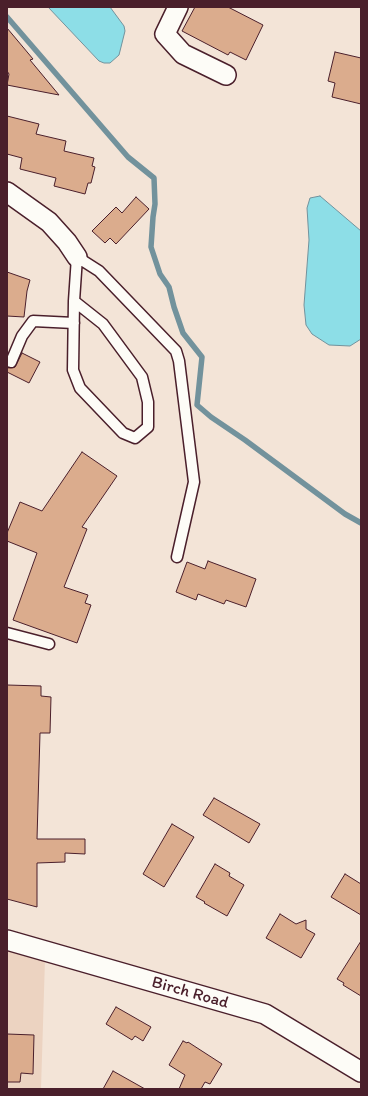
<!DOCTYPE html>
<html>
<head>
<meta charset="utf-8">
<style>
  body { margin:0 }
  #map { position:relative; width:368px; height:1096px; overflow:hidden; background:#f3e4d7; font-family:Itim,sans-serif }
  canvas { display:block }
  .frame { position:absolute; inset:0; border:8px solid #4a1f2b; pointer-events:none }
</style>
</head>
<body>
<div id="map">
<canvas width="368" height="1096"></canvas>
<div class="frame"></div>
</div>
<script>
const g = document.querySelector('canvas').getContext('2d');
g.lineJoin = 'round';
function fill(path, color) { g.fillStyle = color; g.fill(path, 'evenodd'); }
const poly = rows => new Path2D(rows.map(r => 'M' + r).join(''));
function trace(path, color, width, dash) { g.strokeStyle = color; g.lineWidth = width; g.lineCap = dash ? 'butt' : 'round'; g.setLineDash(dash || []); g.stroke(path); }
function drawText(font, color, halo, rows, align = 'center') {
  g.font = font + ' Itim,sans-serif'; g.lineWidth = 3.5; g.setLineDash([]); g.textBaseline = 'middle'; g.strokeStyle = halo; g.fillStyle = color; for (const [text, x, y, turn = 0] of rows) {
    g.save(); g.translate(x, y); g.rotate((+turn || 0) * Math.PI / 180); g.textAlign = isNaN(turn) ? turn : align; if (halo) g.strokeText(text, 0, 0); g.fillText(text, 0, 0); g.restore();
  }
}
fill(poly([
  [7,948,45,959,41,1089,7,1089]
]), '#ecd3c1');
const water = poly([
  [48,7,110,7,124,26,125,31,119,55,110,63,104,63,99,61,48,7],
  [320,196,361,231,361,339,350,346,329,345,312,334,306,325,304,305,309,240,307,208,310,198,320,196]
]);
fill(water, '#8ddee7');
trace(water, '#72929c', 1);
trace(poly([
  [7,17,128,157,154,178,155,204,153,217,151,247,160,274,169,287,174,307,183,333,202,357,197,405,211,417,245,440,345,514,361,523]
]), '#72929c', 5.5);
const building = poly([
  [195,7,228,7,263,25,246,60,230,52,228,55,182,31,195,7],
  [7,28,33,59,30,60,59,95,7,85,9,74,7,71,7,28],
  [335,52,361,58,361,104,332,97,335,83,328,81,335,52],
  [7,116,39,124,36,134,66,141,64,151,94,158,92,166,95,167,91,183,88,183,85,194,54,186,56,178,20,169,22,158,7,154,7,116],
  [136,197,149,209,116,244,110,238,105,243,92,231,116,207,122,213,136,197],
  [7,272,30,280,27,291,24,317,7,316,7,272],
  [22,353,40,362,29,383,7,372,7,368,15,367,22,353],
  [82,452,117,476,82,527,87,529,64,587,88,595,85,603,91,605,77,643,13,620,37,553,7,541,7,533,20,502,42,511,82,452],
  [208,561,256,579,246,607,226,600,224,604,198,594,196,600,176,592,187,562,205,569,208,561],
  [7,685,41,686,41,696,51,697,50,733,40,733,37,839,85,839,85,854,65,853,65,862,37,863,37,907,7,899,7,685],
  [214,798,260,824,249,843,203,815,214,798],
  [172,824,194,837,164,887,143,874,172,824],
  [215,864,230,873,229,876,244,885,227,916,204,903,205,902,196,897,215,864],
  [345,874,361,884,361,915,331,897,345,874],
  [280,914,296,924,306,920,306,929,315,934,301,958,266,938,280,914],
  [361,941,361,996,343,985,344,983,337,979,361,941],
  [116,1007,151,1027,143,1041,135,1036,132,1040,106,1024,116,1007],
  [7,1034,34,1035,33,1074,21,1073,20,1082,7,1082,7,1034],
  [183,1041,187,1043,188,1042,222,1064,210,1084,205,1082,201,1089,179,1089,185,1075,169,1065,183,1041],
  [113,1071,145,1089,103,1089,113,1071]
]);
fill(building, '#dbac8d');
trace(building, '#4a1f2b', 1);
const lane = poly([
  [74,301,103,324,142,377,148,402,148,427,135,438,123,433,80,388,73,370,74,301,77,257,99,271,176,351,179,361,194,482,177,557],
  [7,361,11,362,22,336,33,321,74,323],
  [7,633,49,644]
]);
const street = poly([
  [178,7,165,34,183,54,226,75],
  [7,192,49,222,67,242,77,257],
  [7,940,265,1014,361,1072]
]);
trace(lane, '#4a1f2b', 13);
trace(street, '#4a1f2b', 22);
trace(lane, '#fdfcf7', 10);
trace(street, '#fdfcf7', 19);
drawText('17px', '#4a1f2b', '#fdfcf7', [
  ["Birch Road",190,993,16]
]);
</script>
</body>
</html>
